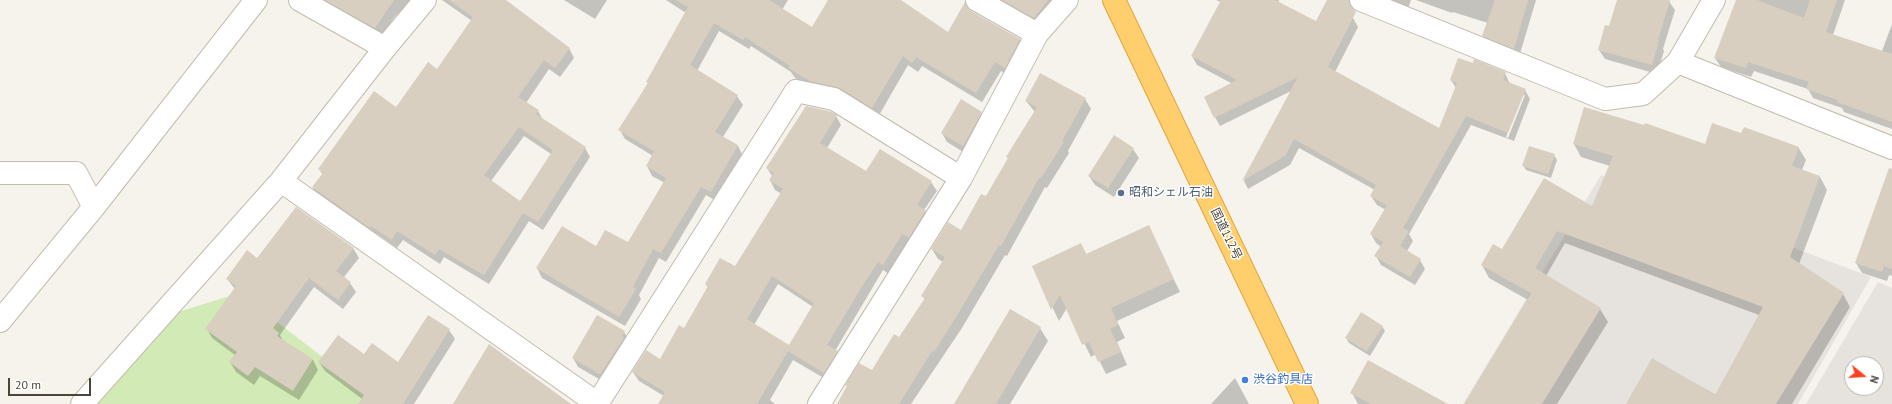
<!DOCTYPE html>
<html>
<head>
<meta charset="utf-8">
<style>
  body { margin:0 }
  #map { position:relative; width:1892px; height:404px; overflow:hidden; background:#f6f3ec; font-family:"PT Sans",sans-serif }
  canvas { display:block }
  .north { position:absolute; left:1844px; top:356px; width:40px; height:40px; box-sizing:border-box; background:#fff; border:1px solid #b7b4b0; border-radius:50%; rotate:108deg; font-size:11px; font-weight:700; line-height:16px; text-align:center; color:#4b4439 }
  .north::after { content:''; display:block; margin:auto; width:14px; height:18px; background:#fc3f1d; clip-path:polygon(50% 0,100% 100%,50% 72%,0 100%) }
  .scale { position:absolute; left:8px; top:378px; width:83px; height:18px; box-sizing:border-box; border:2px solid #4b4439; border-top:0; padding-left:5px; font-size:12px; line-height:14px; white-space:nowrap; color:#4b4439; -webkit-text-stroke:3px #fff; paint-order:stroke }
</style>
</head>
<body>
<div id="map">
<canvas width="1892" height="404"></canvas>
<div class="north">N</div>
<div class="scale">20 m</div>
</div>
<script>
const g = document.querySelector('canvas').getContext('2d');
g.lineJoin = 'round';
function fill(path, color) { g.fillStyle = color; g.fill(path, 'evenodd'); }
const poly = rows => new Path2D(rows.map(r => 'M' + r).join(''));
function trace(path, color, width, dash) { g.strokeStyle = color; g.lineWidth = width; g.lineCap = dash ? 'butt' : 'round'; g.setLineDash(dash || []); g.stroke(path); }
function drawText(font, color, halo, rows, align = 'center') {
  g.font = font + ' "PT Sans","Noto Sans JP",sans-serif'; g.lineWidth = 3; g.setLineDash([]); g.textBaseline = 'middle'; g.strokeStyle = halo; g.fillStyle = color; for (const [text, x, y, turn = 0] of rows) {
    g.save(); g.translate(x, y); g.rotate((+turn || 0) * Math.PI / 180); g.textAlign = isNaN(turn) ? turn : align; if (halo) g.strokeText(text, 0, 0); g.fillText(text, 0, 0); g.restore();
  }
}
fill(poly([
  [1601,175,1871,277,1798,404,1463,404],
  [1878,282,1892,288,1892,404,1806,404],
  [1852,364,1876,364,1876,388,1852,388]
]), '#e6e2dd');
fill(poly([
  [239,293,384,404,85,404,149,321]
]), '#d2eab5');
fill(poly([
  [322,0,420,0,403,21,396,15,381,37],
  [442,0,504,0,569,48,574,58,560,77,549,69,526,103,538,111,543,120,585,148,590,157,543,230,529,221,489,284,444,257,440,264,403,240,397,248,377,234,375,237,318,197,313,188,323,175,319,169,396,108,437,70,472,21],
  [524,136,551,154,520,203,491,181],
  [564,0,607,0,595,19],
  [666,0,788,0,782,10,812,29,829,0,899,0,948,33,970,12,1020,40,1025,49,1010,77,1001,71,982,102,922,66,918,72,908,65,878,117,816,90,795,78,791,72,751,46,749,49,719,31,697,71,737,96,743,105,723,137,738,146,743,156,716,201,706,195,666,262,659,258,639,295,641,299,625,326,542,278,537,268,596,247,628,244,665,183,652,176,647,166,653,156,625,139,620,130,648,83,686,13],
  [985,0,1062,0,1041,29],
  [1216,0,1279,0,1278,3,1316,22,1353,18,1358,27,1335,72,1440,129,1456,88,1451,80,1505,73,1510,84,1525,90,1530,99,1514,141,1471,125,1409,234,1413,241,1407,251,1420,260,1425,269,1415,285,1381,265,1376,256,1381,247,1376,243,1371,234,1386,210,1377,205,1371,196,1375,190,1299,148,1290,165,1248,189,1244,181,1291,91,1220,126,1215,117,1233,84,1197,65,1192,56,1221,2],
  [1522,95,1525,95,1508,138,1506,137],
  [1378,0,1411,0,1407,12],
  [1416,0,1536,0,1519,57,1489,45,1483,36,1488,23,1453,12,1452,13],
  [1618,0,1668,0,1675,10,1663,49,1664,51,1657,74,1605,59,1599,50,1610,27],
  [1737,0,1845,0,1833,35,1882,51,1892,24,1892,129,1844,112,1842,108,1813,98,1808,89,1754,71,1751,77,1721,67,1715,58],
  [1085,99,1091,109,1068,151,1069,153,1047,188,1045,187,1007,256,1005,255,962,328,911,404,838,404,847,386,872,372,899,339,925,299,922,296,943,262,938,259,932,249,961,231,986,198,1009,159,1007,157,1035,112,1026,101],
  [981,113,986,123,968,155,947,142,942,133],
  [836,116,841,125,827,148,867,172,931,182,937,191,924,210,931,220,889,274,883,270,835,351,842,361,829,381,793,360,770,400,775,404,659,404,664,396,639,381,633,372,661,360,684,329,708,288,706,284,735,268,782,194,775,190,770,180,772,176,767,168],
  [778,284,813,307,789,346,754,325],
  [1742,135,1798,147,1806,160,1802,170,1820,177,1827,190,1799,264,1843,294,1850,307,1792,404,1627,404,1653,360,1716,395,1759,315,1565,243,1546,276,1600,309,1608,322,1557,404,1465,404,1528,300,1489,278,1482,265,1502,250,1592,208,1610,166,1581,157,1574,144,1705,145],
  [1133,149,1139,158,1114,197,1095,185,1089,176],
  [1554,155,1557,160,1551,178,1526,170,1523,165],
  [1892,210,1892,276,1889,275,1887,281,1862,273,1856,263],
  [1148,226,1180,292,1117,321,1125,338,1117,342,1127,365,1106,374,1096,354,1091,357,1067,308,1059,321,1033,267,1081,245,1087,255],
  [353,248,359,258,344,277,350,283,356,292,343,309,314,287,280,335,283,341,313,360,318,370,299,400,260,376,254,385,236,372,230,362,235,355,212,338,207,329,235,289,227,279,257,259],
  [1382,326,1385,331,1370,356,1349,343,1346,338],
  [1040,328,1048,341,1010,404,961,404],
  [449,330,455,339,414,404,361,404,362,399,325,371,319,362,364,355,398,363],
  [624,332,630,342,606,383,578,367,573,358],
  [1235,378,1249,404,1211,404],
  [1352,393,1446,404,1358,404]
]), '#0003');
fill(poly([
  [325,0,394,0,375,28],
  [449,0,506,0,570,48,555,68,544,60,518,97,539,110,536,114,586,147,538,222,523,213,484,275,439,249,435,255,397,231,392,240,371,226,370,228,312,187,323,173,318,169,374,91,396,107,428,62,437,69,473,17],
  [519,127,553,150,520,201,484,175],
  [676,0,769,0,812,27,828,0,901,0,948,32,965,2,971,11,1020,39,1005,68,995,62,976,93,916,57,912,63,903,56,872,108,840,88,810,81,788,68,790,66,745,37,743,40,714,23,690,65,738,95,715,132,738,145,711,192,701,187,661,253,653,249,633,287,636,289,619,317,536,268,562,226,596,246,605,230,628,242,666,178,646,166,654,151,618,130,648,83,646,82,688,7],
  [1002,0,1048,0,1034,18],
  [1221,0,1275,0,1316,21,1327,0,1349,0,1351,7,1356,12,1328,67,1439,128,1457,83,1450,80,1458,58,1473,63,1474,59,1506,72,1503,80,1526,89,1508,133,1466,116,1403,228,1409,231,1400,246,1421,259,1410,277,1374,256,1383,242,1370,234,1387,205,1370,196,1376,185,1294,139,1285,156,1242,181,1298,77,1214,118,1204,97,1237,80,1191,56],
  [1495,0,1528,0,1514,49,1482,36],
  [1617,0,1670,0,1658,40,1659,40,1652,65,1598,50,1605,25,1609,26],
  [1736,0,1757,0,1804,18,1810,0,1837,0,1826,32,1892,54,1892,122,1837,102,1838,100,1806,89,1809,82,1748,62,1746,68,1714,58],
  [1040,73,1086,98,1062,141,1064,142,1041,178,1039,178,1001,246,999,245,956,317,934,352,932,351,899,404,837,404,847,386,845,385,859,363,872,370,894,334,899,337,925,298,921,296,945,257,931,249,948,222,961,230,981,194,986,196,1008,158,1006,157,1037,107,1025,101],
  [961,99,982,112,963,146,941,133],
  [806,106,829,111,837,115,820,143,866,171,880,149,932,181,917,205,926,210,909,237,902,234,883,265,878,262,861,288,827,345,838,351,824,373,788,351,757,404,658,404,665,392,632,372,646,350,660,359,679,325,684,328,708,286,705,284,720,258,735,266,783,189,769,180,774,173,766,168],
  [772,276,814,303,789,345,747,319],
  [1584,107,1644,125,1645,123,1705,144,1712,123,1741,133,1744,127,1799,147,1792,166,1820,176,1790,257,1844,293,1776,404,1626,404,1652,358,1715,395,1763,307,1557,231,1535,268,1601,308,1542,404,1464,404,1531,293,1481,265,1493,244,1502,249,1544,178,1592,206,1613,156,1573,144],
  [1114,135,1134,148,1108,188,1088,176],
  [1529,146,1555,154,1548,174,1522,166],
  [1889,168,1892,169,1892,269,1884,266,1882,272,1855,263],
  [296,207,354,248,336,271,351,282,338,300,309,278,273,328,279,333,277,336,313,359,293,391,255,367,248,376,229,362,237,352,205,329,236,286,226,279,247,250,257,258],
  [1149,225,1174,279,1111,308,1118,325,1110,329,1121,352,1098,362,1089,342,1082,345,1060,295,1051,310,1032,266,1081,243,1086,254],
  [1010,309,1041,327,996,404,954,404],
  [1361,312,1383,326,1367,351,1345,338],
  [428,315,450,329,403,404,358,404,364,395,318,362,338,335,364,354,372,343,398,362],
  [597,315,625,331,622,336,624,338,600,374,572,358],
  [489,344,508,358,571,404,453,404],
  [1368,360,1448,404,1371,404,1350,393]
]), '#d8cfc1');
const minor = poly([
  [300,0,385,48],
  [977,0,1037,34],
  [1361,0,1605,99,1643,94,1678,62,1714,0],
  [1678,62,1892,148],
  [0,173,76,173,94,207],
  [281,181,598,404],
  [0,321,94,207,256,0],
  [82,404,281,181,385,48,425,0],
  [597,404,796,91,834,99,961,178],
  [819,404,961,178,1037,34,1067,0]
]);
const highway = poly([
  [1114,0,1307,404]
]);
trace(minor, '#c2bbae', 24);
trace(highway, '#e0a43c', 24);
trace(minor, '#fff', 22);
trace(highway, '#ffcf6e', 22);
for (const [x, y, r, color] of [
  [1121,193,4,"#5c6f8a"],
  [1245,380,4,"#3f7fe0"]
]) { const dot = new Path2D(); dot.arc(x, y, r, 0, 2 * Math.PI); g.fillStyle = color; g.fill(dot); trace(dot, '#fff', 1.5); }
drawText('12px', '#4e5e75', '#fff', [
  ["昭和シェル石油",1129,193]
], 'left');
drawText('12px', '#4b4439', '#fff', [
  ["国道112号",1226,234,64]
]);
drawText('12px', '#366cbe', '#fff', [
  ["渋谷釣具店",1253,380]
], 'left');
</script>
</body>
</html>
